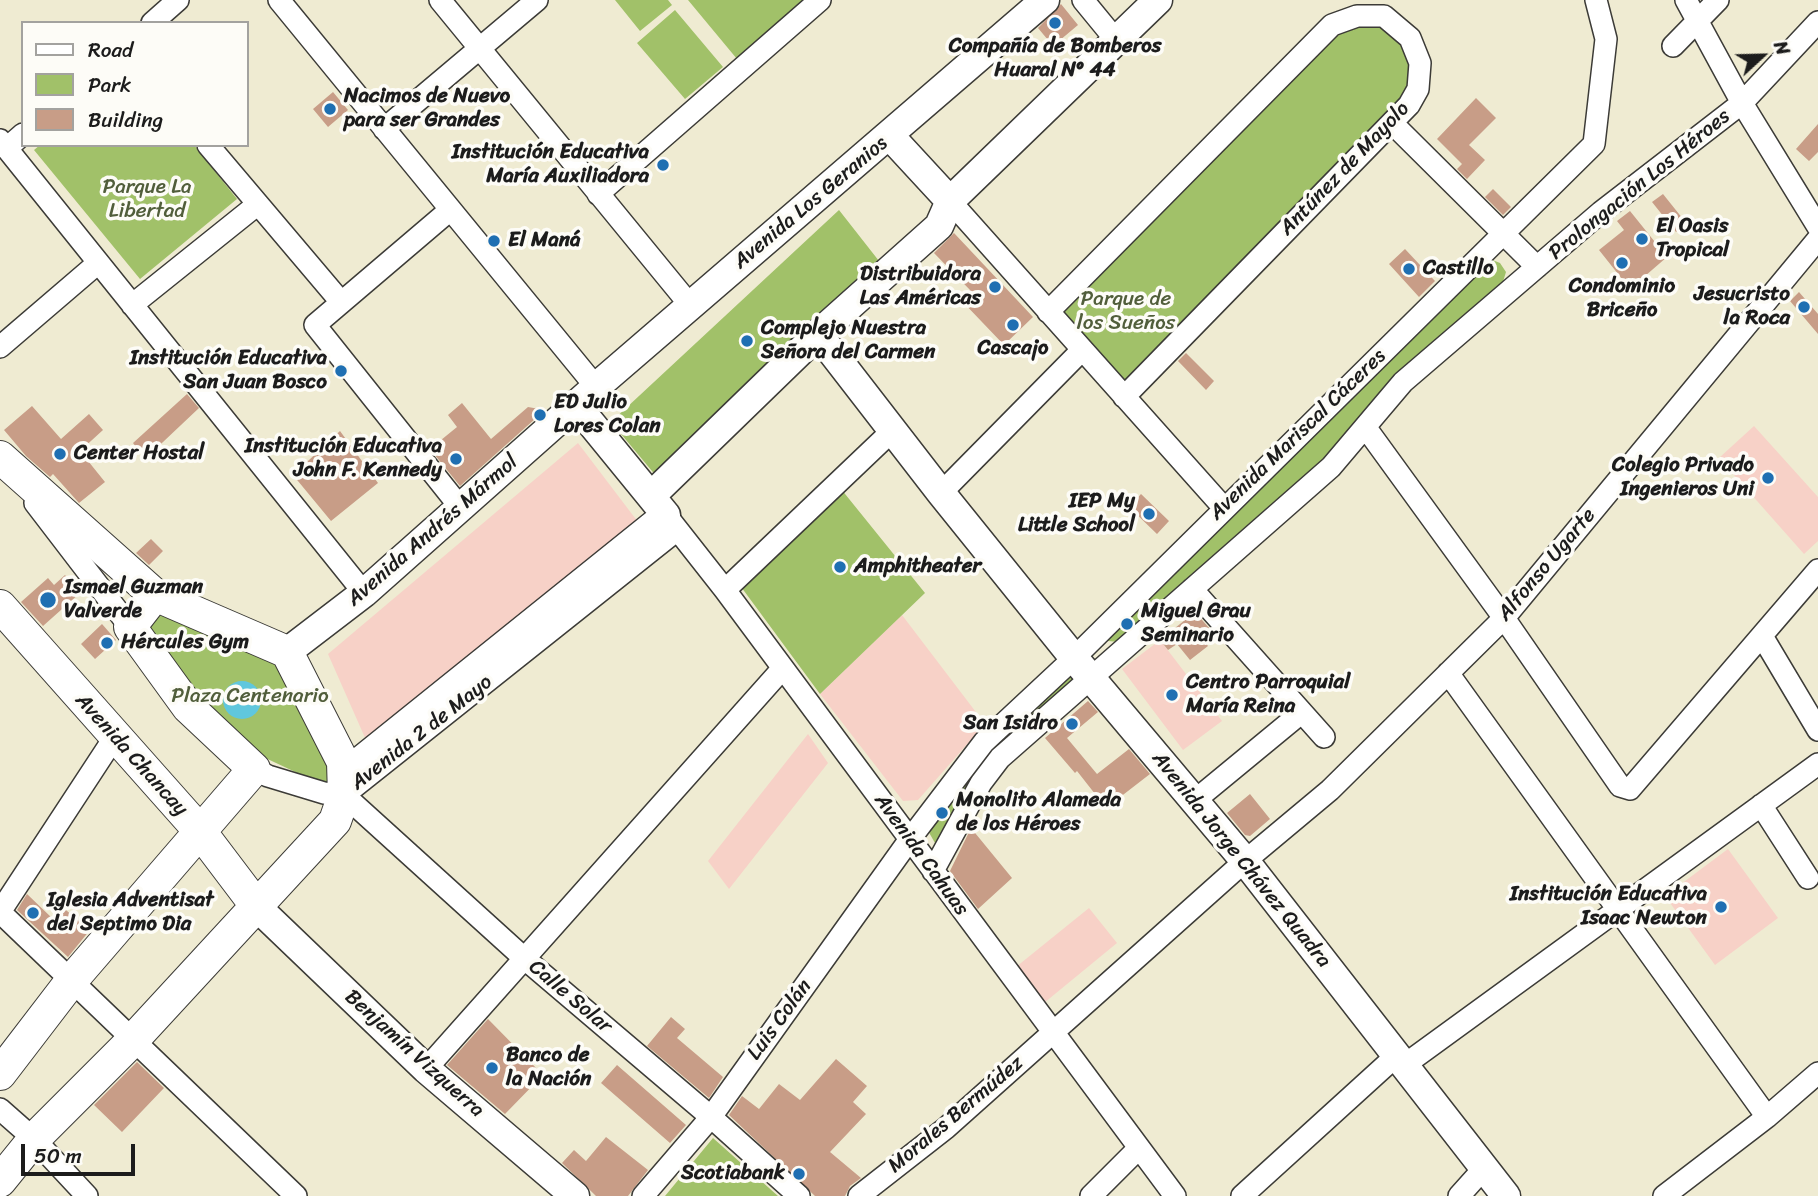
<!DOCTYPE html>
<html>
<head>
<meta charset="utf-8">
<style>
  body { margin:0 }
  #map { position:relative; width:1818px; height:1196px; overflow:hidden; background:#efebd2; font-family:Sriracha,sans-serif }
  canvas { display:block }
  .legend { position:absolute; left:21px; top:21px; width:228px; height:126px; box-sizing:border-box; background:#fdfcf7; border:2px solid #a3a29f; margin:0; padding:9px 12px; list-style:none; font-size:21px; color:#1c1c1c }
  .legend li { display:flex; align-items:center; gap:14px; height:35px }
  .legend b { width:35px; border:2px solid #a3a29f }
  .north { position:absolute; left:1727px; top:21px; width:70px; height:70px; -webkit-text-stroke:5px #fdfcf7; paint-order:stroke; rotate:68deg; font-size:19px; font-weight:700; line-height:28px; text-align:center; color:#1c1c1c }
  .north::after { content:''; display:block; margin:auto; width:24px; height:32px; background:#1c1c1c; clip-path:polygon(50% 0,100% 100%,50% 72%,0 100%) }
  .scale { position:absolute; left:21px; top:1144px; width:114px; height:32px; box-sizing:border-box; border:4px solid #1c1c1c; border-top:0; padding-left:9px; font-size:21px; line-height:24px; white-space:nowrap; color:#1c1c1c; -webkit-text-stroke:5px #fdfcf7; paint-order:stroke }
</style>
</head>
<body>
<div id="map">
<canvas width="1818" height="1196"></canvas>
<ul class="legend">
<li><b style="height:9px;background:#fff"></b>Road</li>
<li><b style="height:19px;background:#a1c169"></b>Park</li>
<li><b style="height:19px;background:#c89d87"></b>Building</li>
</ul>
<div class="north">N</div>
<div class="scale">50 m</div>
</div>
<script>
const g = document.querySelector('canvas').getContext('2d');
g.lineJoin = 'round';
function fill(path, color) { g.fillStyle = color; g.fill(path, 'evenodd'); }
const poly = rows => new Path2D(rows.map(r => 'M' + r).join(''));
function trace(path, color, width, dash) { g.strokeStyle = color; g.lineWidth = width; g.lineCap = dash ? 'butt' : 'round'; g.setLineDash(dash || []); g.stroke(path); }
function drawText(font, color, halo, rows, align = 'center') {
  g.font = font + ' Sriracha,sans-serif'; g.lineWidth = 7; g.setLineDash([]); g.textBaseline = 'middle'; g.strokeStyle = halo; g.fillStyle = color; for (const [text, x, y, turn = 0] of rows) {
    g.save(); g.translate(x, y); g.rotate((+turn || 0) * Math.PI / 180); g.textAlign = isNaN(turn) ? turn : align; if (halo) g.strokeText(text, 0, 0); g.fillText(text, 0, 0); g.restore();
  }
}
fill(poly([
  [1754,426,1818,497,1818,541,1804,554,1719,458],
  [578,443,638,522,366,740,328,654],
  [902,615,985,724,918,800,903,801,820,694],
  [1160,640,1222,721,1183,750,1122,669],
  [808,734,828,763,729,889,708,861],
  [1728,849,1778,918,1715,965,1665,896],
  [1089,908,1117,943,1044,1003,1016,967]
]), '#f7d1c7');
fill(poly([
  [615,0,668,0,672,5,640,31],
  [688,0,804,0,737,59],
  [675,10,723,67,685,99,637,43],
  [1360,27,1379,27,1395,35,1404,46,1410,63,1410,80,1404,97,1125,380,1058,310,1329,42,1344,31],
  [40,145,194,145,237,199,140,279,34,150],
  [839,210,879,261,657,477,611,422],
  [1490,259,1500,263,1506,272,1502,285,1331,454,1119,642,1108,641,1107,637],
  [837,484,925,593,820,694,736,580],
  [167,612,256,646,284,669,334,779,326,785,319,783,246,749,225,734,148,629,153,620],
  [1070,676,1075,682,982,763,959,802,939,850,927,829,981,754],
  [713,1138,778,1196,665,1196]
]), '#a1c169');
fill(poly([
  '223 700a19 19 0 1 1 38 0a19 19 0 1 1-38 0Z'
]), '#60c7dd');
fill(poly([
  [1061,4,1078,25,1053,46,1038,28],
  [333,92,348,110,328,127,313,109],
  [1476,98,1496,118,1469,145,1485,160,1467,179,1457,169,1462,164,1437,139],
  [1818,124,1818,152,1809,161,1796,149],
  [1493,189,1511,207,1503,215,1485,197],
  [1663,194,1687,224,1676,232,1652,202],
  [1630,211,1667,257,1630,289,1599,250,1624,230,1617,221],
  [954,233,1033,317,1004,345,960,299,970,290,934,253],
  [1405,249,1435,281,1419,297,1389,264],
  [1799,292,1818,314,1818,334,1790,301],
  [1186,353,1214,381,1206,390,1178,361],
  [187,394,199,408,145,459,133,443],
  [462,403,491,439,528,407,545,410,460,486,430,449,457,427,448,415],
  [32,406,61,439,89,414,103,430,80,451,105,482,79,503,53,474,50,477,26,456,4,430],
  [340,431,378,483,331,521,293,475],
  [1141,494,1169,521,1157,534,1129,507],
  [151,539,163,551,149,565,136,553],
  [65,575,80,593,43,626,21,602,48,578,54,585],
  [1195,612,1210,629,1200,636,1208,646,1190,660,1177,644,1168,650,1160,640],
  [102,624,116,640,95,659,81,644],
  [1088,701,1098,712,1067,738,1097,774,1129,749,1150,774,1106,808,1077,771,1075,773,1045,738],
  [1250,794,1270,819,1250,836,1245,835,1227,813],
  [971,828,1012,878,978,909,950,871],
  [27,894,52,918,61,906,90,930,68,957,17,910],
  [671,1017,685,1029,677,1038,723,1077,709,1098,647,1046],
  [488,1019,543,1075,505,1114,447,1065],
  [836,1059,867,1086,853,1102,866,1114,830,1152,861,1178,850,1186,845,1196,815,1196,729,1115,742,1096,759,1109,779,1084,800,1100],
  [137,1062,164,1088,122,1132,94,1105],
  [617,1065,686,1125,670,1143,601,1083],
  [606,1137,648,1170,628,1196,596,1196,562,1163,574,1150,586,1161]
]), '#c89d87');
const minor = poly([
  [279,0,596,387],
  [440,0,690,305],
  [1083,0,1115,39],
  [1686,0,1742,103,1818,227],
  [152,23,178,0],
  [1673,46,1718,0],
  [1392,123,1537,267],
  [384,129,537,0],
  [0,140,364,593],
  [208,145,341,302],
  [7,148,23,134],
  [598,194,820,0],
  [950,201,1223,507],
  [450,210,315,325,460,507],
  [132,305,258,204],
  [1048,312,1332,25,1357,16,1384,16,1410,38,1420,63,1418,89,1409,105,1124,397],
  [0,347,98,263],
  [1366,428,1504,618,1620,786,1630,789,1818,570],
  [941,493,1082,350],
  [35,503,130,627],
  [666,515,725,590,1175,1196],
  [1192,589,1324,737],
  [725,590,892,431],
  [1762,636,1818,730],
  [1448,673,1767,1117],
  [254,769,268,776,324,793,344,795],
  [344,795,525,959,711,1117,799,1196],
  [344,795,677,530],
  [1193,802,1301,713],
  [1761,805,1808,878],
  [933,871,981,783,1000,758,1331,467,1403,382,1601,212,1742,103,1818,22],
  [0,912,296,1196],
  [0,912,114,738],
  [1403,1066,1818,764],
  [426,1069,783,668],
  [0,1109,34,1139,87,1196],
  [643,1196,711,1117,910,839,984,742,1074,658,1594,144,1606,39,1596,0],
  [859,1196,946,1128,1245,861,1330,790,1504,618,1818,239],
  [1091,1196,1139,1148],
  [1242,1196,1396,1056],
  [1459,1196,1485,1167],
  [1664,1196,1767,1117,1818,1073]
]);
const major = poly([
  [890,136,950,201],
  [818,334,941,493,1074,658,1245,861,1506,1196],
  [652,495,818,334,939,226,950,201,1158,0],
  [287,652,364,593,596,387,1045,0],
  [344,774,666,515,577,406],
  [258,908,426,1069,575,1196]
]);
const highway = poly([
  [0,457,155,595,287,652,343,762,344,795,335,821,132,1041,34,1139,0,1181],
  [0,606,199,830,258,908],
  [0,1074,72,980,254,769,188,707,130,627,155,595]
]);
trace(minor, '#3c3b37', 24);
trace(major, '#3c3b37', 31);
trace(highway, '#3c3b37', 34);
trace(minor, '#fff', 21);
trace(major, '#fff', 28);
trace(highway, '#fff', 32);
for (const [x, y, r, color] of [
  [1055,23,7,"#1f6fb2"],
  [330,109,7,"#1f6fb2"],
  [663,165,7,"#1f6fb2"],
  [1642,239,7,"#1f6fb2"],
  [494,241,7,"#1f6fb2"],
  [1622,263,7,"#1f6fb2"],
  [1409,269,7,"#1f6fb2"],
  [995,287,7,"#1f6fb2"],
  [1804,307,7,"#1f6fb2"],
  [1013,325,7,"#1f6fb2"],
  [747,341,7,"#1f6fb2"],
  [341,371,7,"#1f6fb2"],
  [540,415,7,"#1f6fb2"],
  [60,454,7,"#1f6fb2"],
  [456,459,7,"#1f6fb2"],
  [1768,478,7,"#1f6fb2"],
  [1149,514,7,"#1f6fb2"],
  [840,567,7,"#1f6fb2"],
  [48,600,9,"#1f6fb2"],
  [1127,624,7,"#1f6fb2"],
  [107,643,7,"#1f6fb2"],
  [1172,695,7,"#1f6fb2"],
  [1072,724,7,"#1f6fb2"],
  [942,813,7,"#1f6fb2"],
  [1721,907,7,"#1f6fb2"],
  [33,913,7,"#1f6fb2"],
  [492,1068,7,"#1f6fb2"],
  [799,1174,7,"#1f6fb2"]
]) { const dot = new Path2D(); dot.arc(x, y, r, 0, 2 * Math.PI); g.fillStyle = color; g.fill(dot); trace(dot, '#fdfcf7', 2.5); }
drawText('bold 21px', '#1c1c1c', '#fdfcf7', [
  ["Compañía de Bomberos",1055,47,"center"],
  ["Huaral Nº 44",1055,71,"center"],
  ["Nacimos de Nuevo",344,97],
  ["para ser Grandes",344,121],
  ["Institución Educativa",649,153,"right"],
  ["María Auxiliadora",649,177,"right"],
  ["El Oasis",1656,227],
  ["Tropical",1656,251],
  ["El Maná",508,241],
  ["Castillo",1423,269],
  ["Distribuidora",981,275,"right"],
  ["Las Américas",981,299,"right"],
  ["Condominio",1622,287,"center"],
  ["Briceño",1622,311,"center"],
  ["Jesucristo",1790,295,"right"],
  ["la Roca",1790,319,"right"],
  ["Complejo Nuestra",761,329],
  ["Señora del Carmen",761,353],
  ["Cascajo",1013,349,"center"],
  ["Institución Educativa",327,359,"right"],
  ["San Juan Bosco",327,383,"right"],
  ["ED Julio",554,403],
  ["Lores Colan",554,427],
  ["Institución Educativa",442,447,"right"],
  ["John F. Kennedy",442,471,"right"],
  ["Center Hostal",74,454],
  ["Colegio Privado",1754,466,"right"],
  ["Ingenieros Uni",1754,490,"right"],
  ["IEP My",1135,502,"right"],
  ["Little School",1135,526,"right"],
  ["Amphitheater",854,567],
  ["Ismael Guzman",64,588],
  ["Valverde",64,612],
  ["Miguel Grau",1141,612],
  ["Seminario",1141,636],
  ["Hércules Gym",121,643],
  ["Centro Parroquial",1186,683],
  ["María Reina",1186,707],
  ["San Isidro",1058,724,"right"],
  ["Monolito Alameda",956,801],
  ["de los Héroes",956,825],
  ["Institución Educativa",1707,895,"right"],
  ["Isaac Newton",1707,919,"right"],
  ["Iglesia Adventisat",47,901],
  ["del Septimo Dia",47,925],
  ["Banco de",506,1056],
  ["la Nación",506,1080],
  ["Scotiabank",785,1174,"right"]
], 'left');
drawText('21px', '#1c1c1c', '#fdfcf7', [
  ["Antúnez de Mayolo",1345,169,-46],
  ["Prolongación Los Héroes",1640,185,-39],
  ["Avenida Los Geranios",811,203,-40],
  ["Avenida Mariscal Cáceres",1298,435,-44],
  ["Avenida Andrés Mármol",433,531,-41],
  ["Alfonso Ugarte",1547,565,-50],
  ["Avenida 2 de Mayo",422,733,-38],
  ["Avenida Chancay",131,755,48],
  ["Avenida Cahuas",921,855,54],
  ["Avenida Jorge Chávez Quadra",1241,860,51],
  ["Calle Solar",570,997,40],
  ["Luis Colán",780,1020,-54],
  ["Benjamín Vizquerra",414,1054,42],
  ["Morales Bermúdez",956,1115,-40]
]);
drawText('21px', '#515e3b', '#fdfcf7', [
  ["Parque La",147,188],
  ["Libertad",147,212],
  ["Parque de",1126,300],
  ["los Sueños",1126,324],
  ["Plaza Centenario",250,697]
]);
</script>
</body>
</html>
